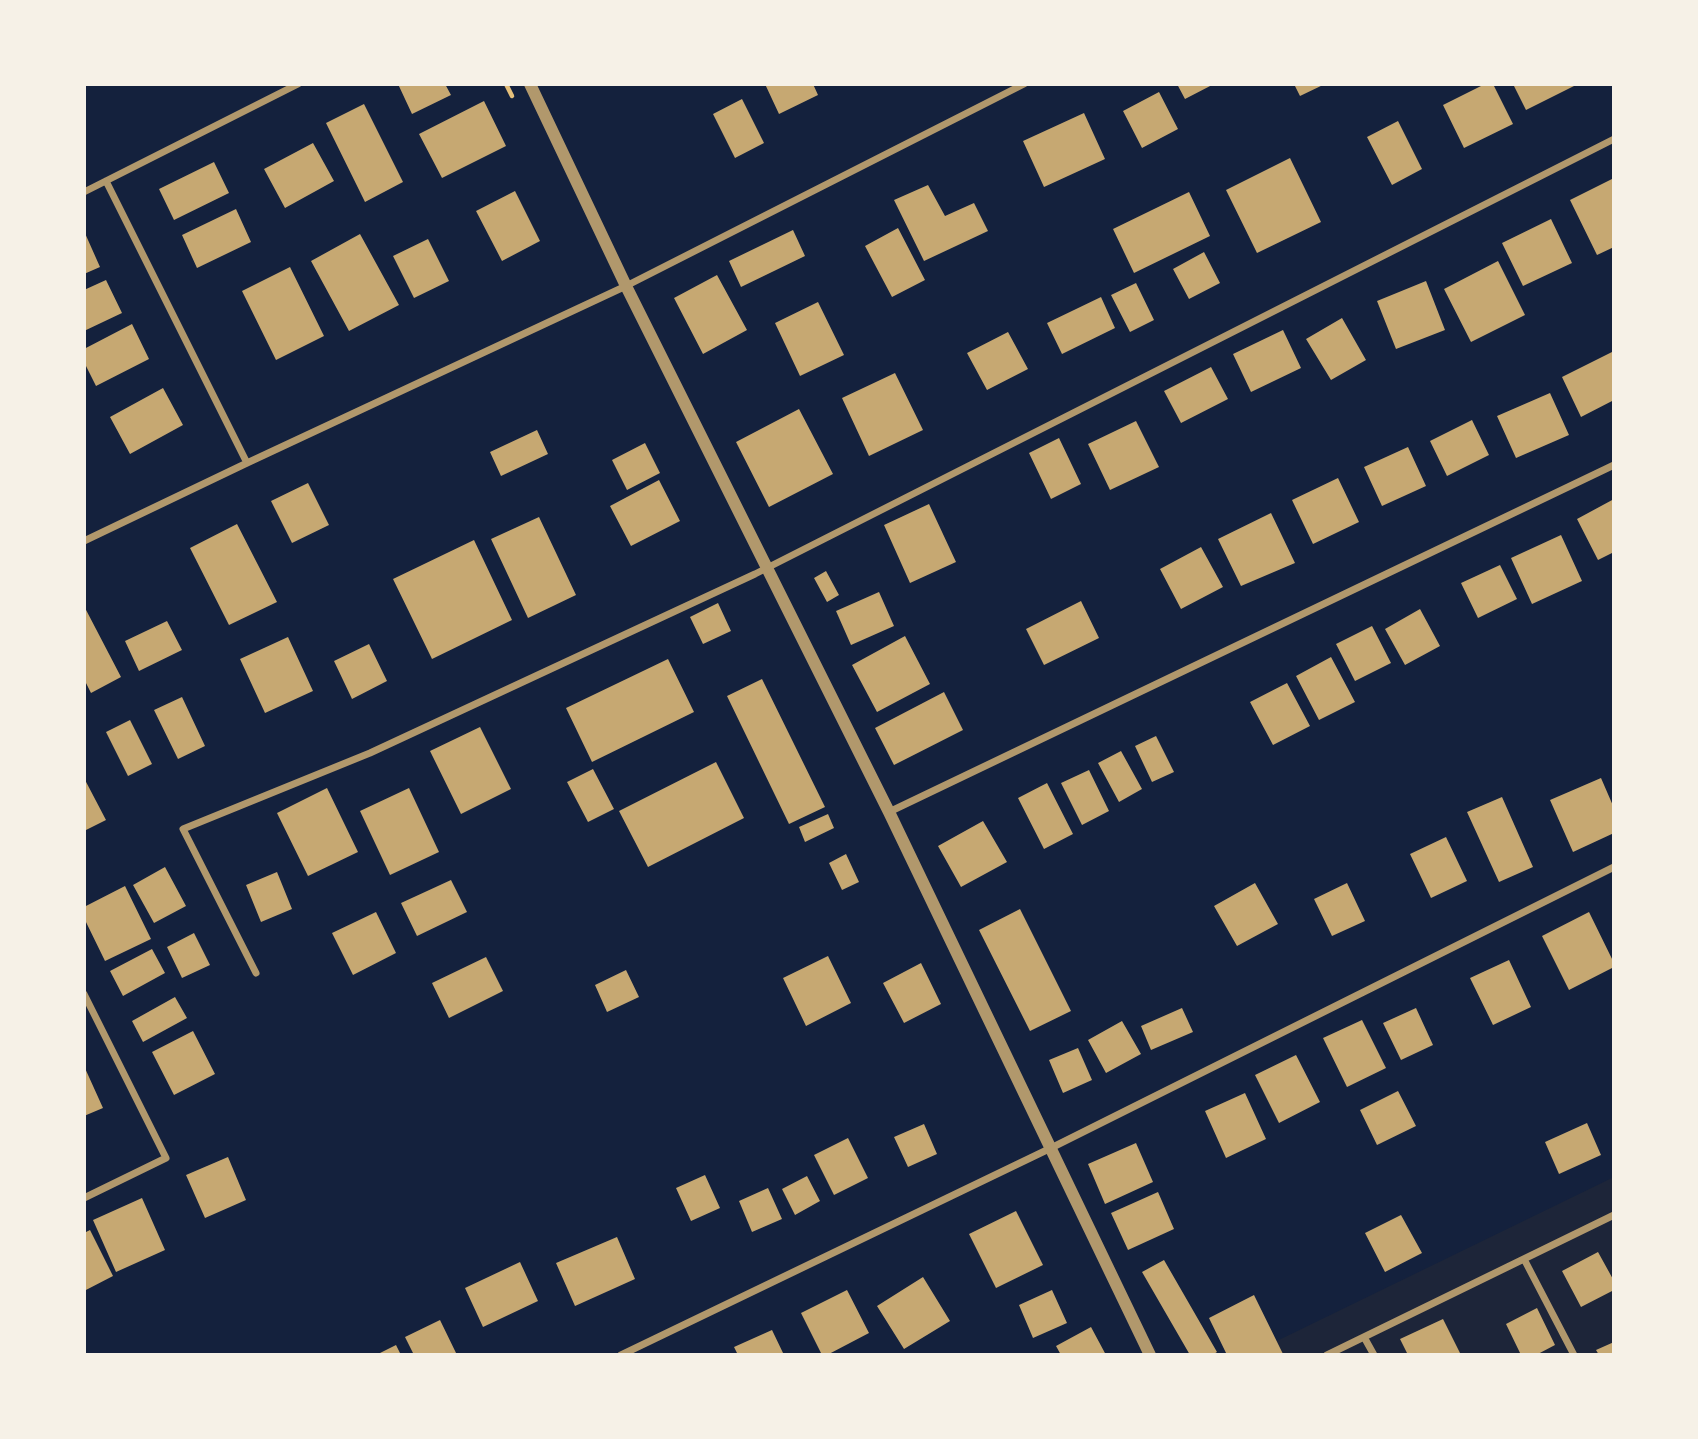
<!DOCTYPE html>
<html>
<head>
<meta charset="utf-8">
<style>
  body { margin:0 }
  #map { position:relative; width:1698px; height:1439px; overflow:hidden; background:#14213d; font-family:Lato,sans-serif }
  canvas { display:block }
  .frame { position:absolute; inset:0; border:86px solid #f6f1e7; pointer-events:none }
</style>
</head>
<body>
<div id="map">
<canvas width="1698" height="1439"></canvas>
<div class="frame"></div>
</div>
<script>
const g = document.querySelector('canvas').getContext('2d');
g.lineJoin = 'round';
function fill(path, color) { g.fillStyle = color; g.fill(path, 'evenodd'); }
const poly = rows => new Path2D(rows.map(r => 'M' + r).join(''));
function trace(path, color, width, dash) { g.strokeStyle = color; g.lineWidth = width; g.lineCap = dash ? 'butt' : 'round'; g.setLineDash(dash || []); g.stroke(path); }
fill(poly([
  [1614,1177,1614,1355,1248,1355]
]), '#1d2539');
fill(poly([
  [398,84,445,84,451,95,412,114],
  [765,84,813,84,818,95,779,114],
  [1177,84,1214,84,1185,99],
  [1294,84,1325,84,1300,96],
  [1485,84,1493,84,1513,124,1464,148,1443,105],
  [1513,84,1578,84,1526,110],
  [1159,92,1178,129,1142,148,1123,111],
  [742,99,764,143,735,158,713,114],
  [484,101,506,146,442,178,419,134],
  [364,104,403,182,365,202,326,123],
  [1084,113,1105,159,1044,187,1023,141],
  [1398,121,1422,169,1392,185,1367,137],
  [313,143,334,181,285,208,264,169],
  [1290,158,1321,222,1257,253,1226,190],
  [214,162,229,193,174,220,159,189],
  [1614,178,1614,247,1597,255,1570,200],
  [928,185,945,216,974,203,988,231,924,261,894,200],
  [515,191,540,241,502,261,476,211],
  [1189,192,1210,236,1134,273,1113,229],
  [236,209,251,242,197,268,182,235],
  [1551,219,1572,263,1523,286,1502,243],
  [898,228,925,280,892,297,865,246],
  [793,230,805,256,741,287,729,261],
  [84,231,100,267,84,274],
  [360,234,399,305,349,331,311,261],
  [428,239,449,281,414,298,393,256],
  [1204,252,1220,283,1189,299,1173,269],
  [1498,261,1525,315,1471,342,1444,289],
  [290,267,324,336,276,360,242,291],
  [717,275,747,330,703,354,674,298],
  [106,280,122,313,84,331,84,290],
  [1426,281,1445,330,1396,349,1377,301],
  [1136,283,1154,320,1130,332,1111,295],
  [1101,297,1115,328,1062,354,1047,323],
  [818,302,844,355,800,376,775,323],
  [1342,318,1366,360,1331,380,1306,339],
  [132,324,149,359,96,386,84,362,84,349],
  [1283,330,1301,368,1251,392,1233,354],
  [1008,332,1028,369,987,390,967,353],
  [1614,351,1614,400,1581,417,1562,377],
  [1211,367,1228,399,1181,423,1164,391],
  [895,373,923,430,869,456,842,398],
  [163,388,183,425,130,454,110,417],
  [1550,393,1569,435,1516,458,1497,416],
  [799,409,833,474,769,507,736,442],
  [1472,420,1489,455,1447,476,1430,441],
  [1136,421,1159,467,1110,490,1088,444],
  [537,430,548,454,501,476,490,452],
  [1059,438,1081,484,1051,499,1029,453],
  [645,443,660,473,627,490,612,460],
  [1408,447,1426,486,1382,506,1364,467],
  [1338,478,1359,522,1313,544,1292,500],
  [659,480,680,521,631,546,610,506],
  [308,483,329,525,292,543,271,501],
  [1614,499,1614,552,1598,560,1577,519],
  [929,504,956,562,910,583,884,525],
  [1271,513,1295,563,1241,586,1218,539],
  [539,517,576,595,528,618,491,539],
  [237,524,277,602,229,625,190,548],
  [1561,535,1582,581,1532,604,1511,558],
  [474,540,512,620,432,659,393,579],
  [1201,547,1223,587,1181,609,1160,569],
  [1500,565,1517,599,1478,618,1461,583],
  [826,571,839,595,827,602,814,578],
  [879,592,894,626,851,645,836,611],
  [1081,601,1099,638,1044,665,1026,629],
  [718,603,731,631,703,644,690,617],
  [84,606,121,677,91,693,84,679],
  [1420,609,1440,646,1405,665,1385,629],
  [167,621,182,650,139,671,125,641],
  [1372,626,1391,663,1355,681,1336,644],
  [905,636,930,684,877,712,852,665],
  [288,637,313,691,265,713,240,659],
  [369,644,387,681,352,699,334,661],
  [1331,657,1355,702,1319,720,1296,676],
  [668,659,694,712,592,762,566,708],
  [762,679,825,807,789,824,727,696],
  [1287,683,1310,726,1273,745,1250,702],
  [944,692,963,730,894,765,875,728],
  [182,697,205,746,178,759,154,710],
  [130,720,152,764,128,776,106,732],
  [480,727,511,789,461,814,430,751],
  [1156,736,1174,772,1152,782,1135,746],
  [1121,751,1142,789,1119,802,1098,763],
  [716,762,744,818,648,867,619,811],
  [593,769,614,809,588,822,567,782],
  [1089,770,1109,811,1082,825,1061,783],
  [84,778,106,820,84,831],
  [1601,778,1614,808,1614,833,1573,852,1550,800],
  [1047,783,1073,834,1044,849,1018,798],
  [327,788,358,852,308,876,277,813],
  [409,788,439,852,390,875,360,811],
  [1502,797,1533,867,1499,882,1467,812],
  [828,814,834,828,805,842,799,827],
  [983,821,1007,862,961,887,938,846],
  [1446,837,1467,881,1431,898,1410,854],
  [846,854,859,882,842,890,829,863],
  [165,867,186,906,154,923,133,885],
  [277,872,292,909,261,922,246,885],
  [451,880,467,912,417,936,401,903],
  [1255,883,1278,924,1237,946,1214,906],
  [1347,883,1365,921,1332,936,1314,899],
  [125,886,151,939,105,961,84,918,84,907],
  [1020,909,1071,1011,1030,1031,979,930],
  [376,912,396,953,353,975,332,933],
  [1589,912,1614,963,1614,967,1569,990,1542,936],
  [194,933,210,965,182,978,167,947],
  [152,949,165,973,123,996,110,971],
  [828,956,851,1003,806,1026,783,978],
  [486,957,503,991,449,1018,432,983],
  [1509,960,1531,1007,1493,1025,1470,978],
  [921,963,941,1004,904,1023,883,983],
  [626,970,639,997,607,1012,595,985],
  [175,997,187,1018,143,1042,132,1021],
  [1182,1008,1193,1032,1151,1050,1141,1026],
  [1416,1008,1433,1045,1401,1060,1383,1023],
  [1362,1020,1386,1068,1347,1087,1323,1038],
  [1122,1021,1141,1054,1106,1073,1088,1040],
  [193,1031,215,1074,174,1095,152,1052],
  [1078,1048,1092,1080,1063,1093,1049,1060],
  [1296,1055,1320,1102,1279,1123,1255,1075],
  [84,1066,103,1108,84,1116],
  [1398,1091,1416,1126,1377,1145,1360,1110],
  [1245,1093,1266,1139,1226,1158,1205,1111],
  [1587,1123,1601,1155,1559,1174,1545,1142],
  [924,1124,937,1154,908,1167,894,1137],
  [848,1138,868,1178,834,1195,814,1155],
  [1136,1143,1153,1182,1105,1204,1088,1164],
  [228,1157,246,1200,205,1218,186,1175],
  [705,1175,720,1208,691,1221,676,1188],
  [807,1176,820,1201,795,1215,782,1189],
  [768,1188,782,1219,752,1232,739,1201],
  [1158,1192,1174,1229,1128,1250,1111,1213],
  [142,1198,165,1250,116,1272,93,1220],
  [1016,1211,1043,1265,996,1288,969,1234],
  [1401,1215,1422,1253,1385,1272,1365,1233],
  [90,1230,113,1276,84,1291,84,1233],
  [617,1237,635,1279,575,1306,556,1263],
  [1598,1252,1614,1281,1614,1290,1581,1307,1562,1271],
  [1164,1260,1217,1352,1212,1355,1190,1355,1142,1272],
  [520,1262,538,1301,483,1327,465,1288],
  [923,1277,950,1321,904,1349,877,1306],
  [847,1290,869,1333,827,1355,822,1355,801,1313],
  [1052,1290,1067,1323,1033,1338,1019,1305],
  [1254,1295,1283,1354,1281,1355,1227,1355,1209,1318],
  [1537,1308,1555,1345,1536,1355,1521,1355,1506,1324],
  [1443,1319,1461,1355,1408,1355,1400,1339],
  [440,1320,457,1355,414,1355,405,1337],
  [1091,1327,1106,1355,1061,1355,1056,1346],
  [772,1330,784,1355,738,1355,734,1347],
  [1614,1342,1614,1355,1599,1355,1596,1350],
  [396,1345,401,1355,376,1355]
]), '#c6a872');
trace(poly([
  [506,84,512,96]
]), '#e5c07b', 4.5);
trace(poly([
  [106,181,247,463],
  [84,192,298,84],
  [84,541,247,463,626,286,1024,84],
  [889,812,1614,465],
  [256,973,183,829,370,753,755,574,1614,139],
  [84,994,166,1158,84,1198],
  [1524,1259,1574,1355],
  [1364,1337,1374,1355],
  [621,1355,1051,1148,1614,867],
  [1327,1355,1614,1215]
]), '#b1986c', 7);
trace(poly([
  [530,84,626,286,889,812,1150,1355]
]), '#b1986c', 12);
</script>
</body>
</html>
